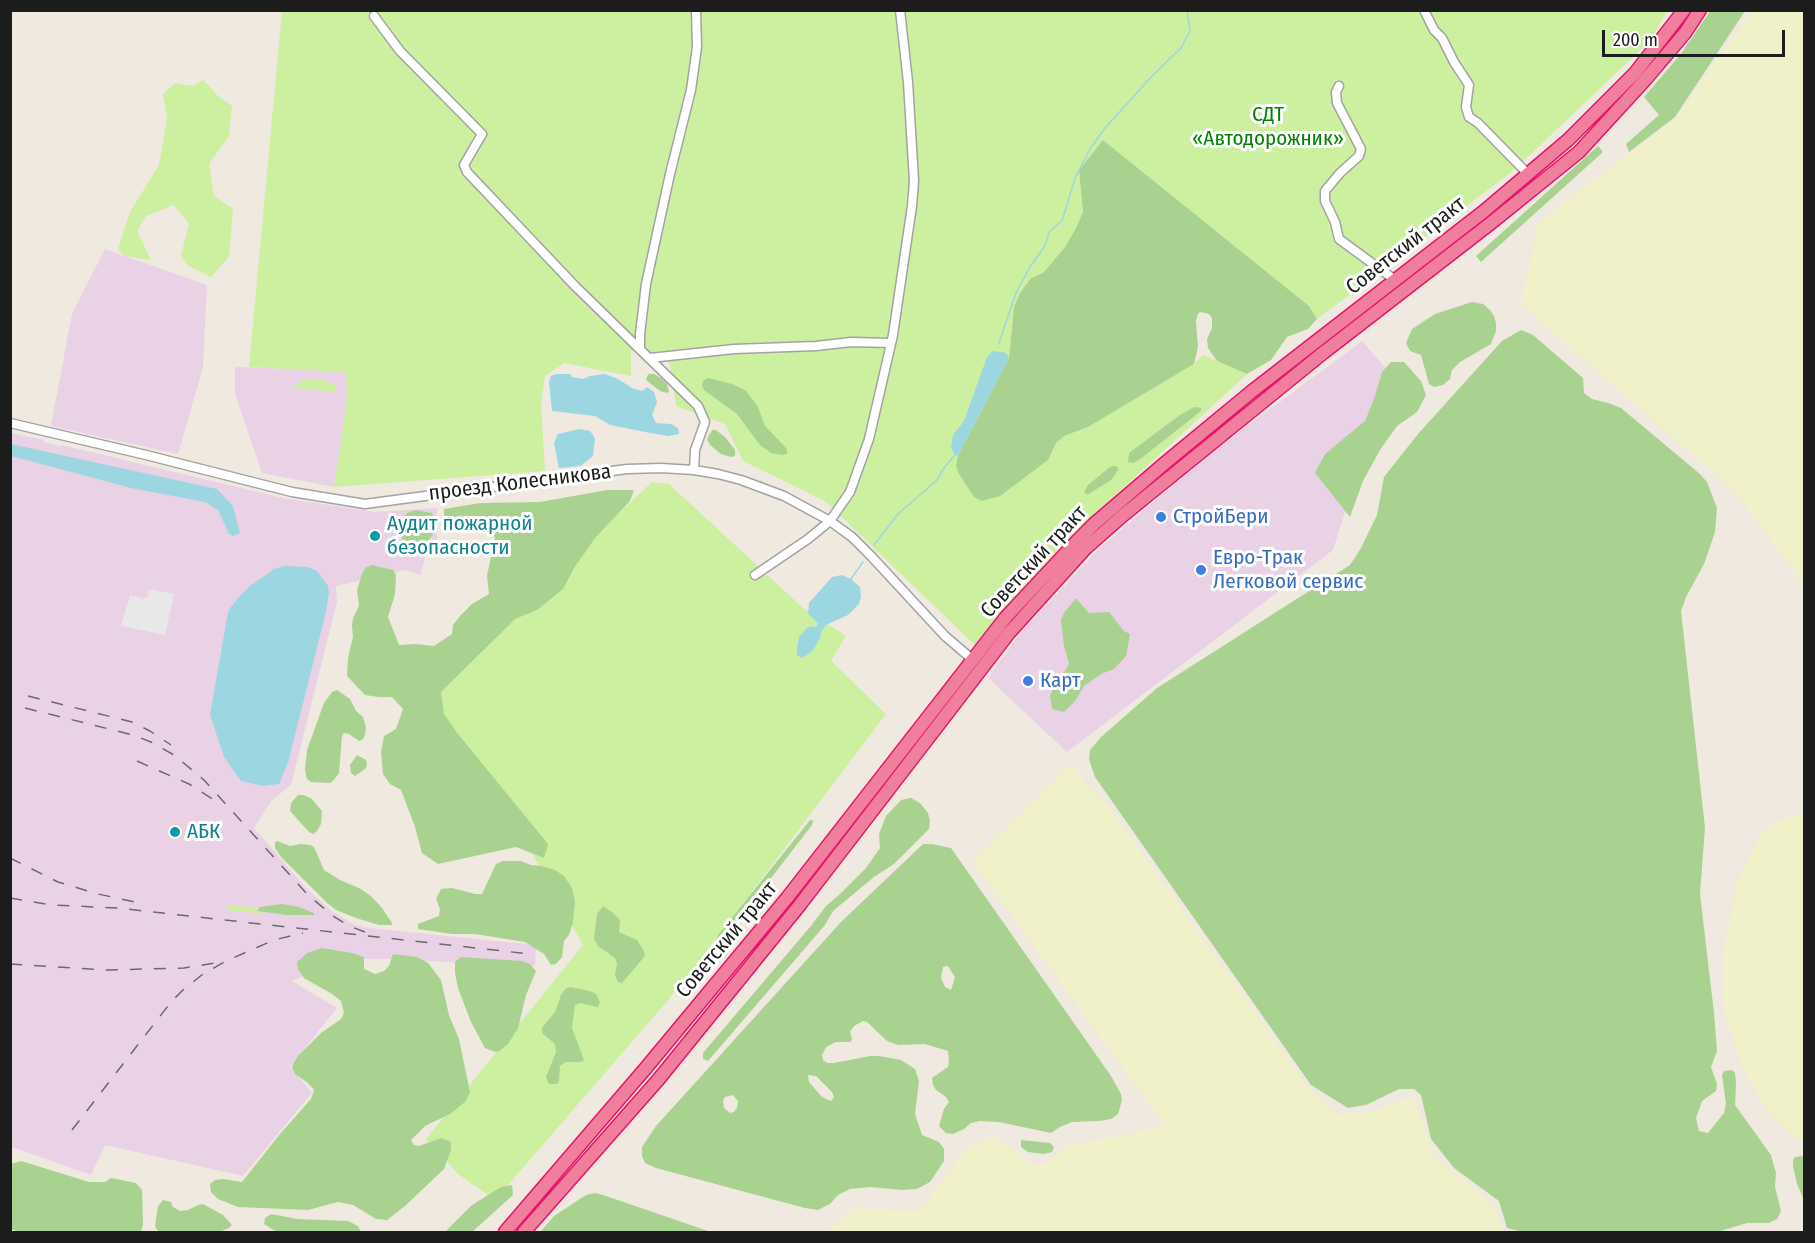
<!DOCTYPE html>
<html>
<head>
<meta charset="utf-8">
<style>
  body { margin:0 }
  #map { position:relative; width:1815px; height:1243px; overflow:hidden; background:#efe9e0; font-family:"Fira Sans Condensed",sans-serif }
  canvas { display:block }
  .frame { position:absolute; inset:0; border:12px solid #1c1c1c; pointer-events:none }
  .scale { position:absolute; left:1602px; top:30px; width:183px; height:27px; box-sizing:border-box; border:3px solid #1c1c1c; border-top:0; padding-left:8px; font-size:18px; line-height:21px; white-space:nowrap; color:#1c1c1c; -webkit-text-stroke:4px #fff; paint-order:stroke }
</style>
</head>
<body>
<div id="map">
<canvas width="1815" height="1243"></canvas>
<div class="frame"></div>
<div class="scale">200 m</div>
</div>
<script>
const g = document.querySelector('canvas').getContext('2d');
g.lineJoin = 'round';
function fill(path, color) { g.fillStyle = color; g.fill(path, 'evenodd'); }
const poly = rows => new Path2D(rows.map(r => 'M' + r).join(''));
function trace(path, color, width, dash) { g.strokeStyle = color; g.lineWidth = width; g.lineCap = dash ? 'butt' : 'round'; g.setLineDash(dash || []); g.stroke(path); }
function drawText(font, color, halo, rows, align = 'center') {
  g.font = font + ' "Fira Sans Condensed",sans-serif'; g.lineWidth = 6; g.setLineDash([]); g.textBaseline = 'middle'; g.strokeStyle = halo; g.fillStyle = color; for (const [text, x, y, turn = 0] of rows) {
    g.save(); g.translate(x, y); g.rotate((+turn || 0) * Math.PI / 180); g.textAlign = isNaN(turn) ? turn : align; if (halo) g.strokeText(text, 0, 0); g.fillText(text, 0, 0); g.restore();
  }
}
fill(poly([
  [105,249,207,285,203,367,178,454,51,426,72,314],
  [1362,341,1389,372,1333,550,1067,752,988,678,1022,631,1099,549,1207,456],
  [235,367,346,371,347,401,334,487,262,473,235,394],
  [11,433,43,440,44,442,60,446,62,445,283,498,375,512,437,508,437,553,426,552,421,575,404,570,336,586,337,602,291,785,272,800,254,828,306,888,333,912,355,925,369,928,536,945,535,966,387,959,357,959,312,972,292,981,337,1008,290,1067,312,1093,243,1176,105,1145,91,1175,12,1147,11,1148]
]), '#e9d2e6');
fill(poly([
  [1752,11,1804,11,1804,584,1737,494,1521,304,1538,223,1675,119],
  [1071,763,1089,787,1105,802,1308,1087,1337,1115,1373,1111,1412,1097,1435,1157,1494,1206,1504,1232,826,1232,855,1208,919,1212,968,1147,994,1136,1034,1166,1046,1163,1071,1145,1149,1130,1164,1124,972,861],
  [1804,813,1804,1140,1795,1137,1769,1113,1745,1072,1724,1011,1724,946,1738,881,1760,836,1776,822]
]), '#f0f0c9');
fill(poly([
  [282,11,1667,11,1651,40,1514,170,1317,319,1309,306,1103,140,1079,170,1083,213,1076,228,1065,247,1043,273,1031,278,1020,293,1014,307,1009,358,958,455,956,466,959,474,1048,460,1056,443,1064,436,1088,427,1194,364,1203,355,1247,374,1069,538,976,646,825,501,743,461,725,424,676,406,669,360,631,351,631,376,564,363,545,376,541,403,545,471,334,487,347,401,346,372,249,367],
  [203,80,218,96,232,106,229,136,209,164,214,196,233,209,229,257,211,277,187,265,181,255,189,224,174,205,146,216,137,231,151,260,124,256,118,249,130,212,159,165,167,118,163,94,175,83,193,86],
  [303,380,323,380,335,385,336,392,293,387],
  [652,482,669,484,803,608,846,636,831,661,886,714,682,984,495,1200,458,1174,426,1139,583,945,499,794,422,698],
  [229,905,249,907,260,907,257,911,270,914,232,911,226,907]
]), '#cdefa0');
fill(poly([
  [1711,10,1745,11,1675,117,1629,152,1626,144,1659,115,1644,97,1680,55],
  [1103,140,1309,306,1317,319,1308,329,1287,337,1271,360,1247,374,1217,361,1208,348,1207,339,1212,328,1212,318,1209,314,1200,312,1198,314,1196,321,1198,347,1194,364,1088,427,1064,436,1056,443,1048,460,1000,496,982,501,974,497,959,474,956,466,958,455,1009,358,1014,307,1020,293,1031,278,1043,273,1065,247,1076,228,1083,212,1079,170],
  [1598,146,1603,152,1481,262,1476,256],
  [1472,302,1483,304,1490,310,1494,316,1496,323,1496,331,1491,344,1460,362,1452,370,1450,379,1443,385,1434,387,1429,384,1421,355,1410,351,1406,343,1412,329,1435,314],
  [1521,330,1533,335,1583,378,1584,393,1592,399,1608,403,1621,408,1700,474,1707,482,1717,508,1715,532,1704,564,1686,597,1681,611,1705,828,1700,894,1714,1013,1717,1051,1711,1067,1717,1084,1716,1091,1702,1101,1696,1118,1699,1131,1708,1133,1724,1113,1726,1104,1722,1075,1724,1071,1732,1070,1735,1073,1736,1083,1735,1105,1771,1155,1776,1173,1775,1187,1781,1211,1777,1219,1769,1223,1747,1223,1717,1232,1522,1232,1507,1228,1499,1201,1454,1168,1431,1139,1421,1095,1414,1089,1399,1089,1366,1105,1348,1108,1311,1085,1095,777,1089,759,1090,750,1101,737,1157,688,1350,565,1361,548,1377,515,1384,477,1418,434,1502,341],
  [1391,362,1404,362,1421,381,1426,395,1417,412,1397,426,1380,450,1363,481,1350,517,1315,473,1325,454,1365,421,1374,399,1382,372],
  [648,374,654,374,661,378,667,384,669,392,667,393,660,391,646,380],
  [708,378,732,384,745,390,757,405,765,426,787,449,787,454,782,455,771,453,760,445,737,414,704,390,702,386,703,381],
  [1194,407,1201,408,1201,411,1139,460,1133,463,1128,462,1129,453,1180,415],
  [712,430,716,430,726,438,735,450,735,456,731,457,721,454,710,445,707,439],
  [1114,466,1118,467,1118,470,1111,480,1087,495,1084,492,1088,485,1110,467],
  [607,490,634,490,630,501,595,538,574,568,563,589,537,610,515,619,441,692,444,714,458,734,548,844,544,858,516,847,438,864,422,853,415,827,401,790,390,784,383,774,381,752,384,736,396,729,403,709,392,697,379,697,365,695,347,676,348,658,353,637,352,626,353,618,359,606,357,590,362,574,365,568,372,565,393,570,396,575,395,594,388,617,399,645,415,644,434,646,452,634,453,625,460,616,472,604,489,594,487,576,495,537,485,531,461,526,444,519,444,509,480,503,540,502],
  [415,510,432,513,435,520,435,529,432,536,425,544,419,547,411,548,406,546,402,542,401,530,404,517,407,513],
  [1076,598,1089,613,1109,612,1124,631,1130,634,1126,656,1114,669,1101,674,1084,686,1075,701,1064,712,1052,709,1050,695,1069,664,1064,646,1061,620,1064,613],
  [337,690,350,699,356,711,363,717,366,727,365,735,363,739,359,741,349,734,344,733,342,736,339,773,334,780,330,783,311,782,307,779,305,770,307,750,324,703,332,692],
  [357,755,366,760,367,765,365,769,355,776,351,773,350,765],
  [298,795,303,795,311,798,322,811,321,824,317,831,313,834,309,832,290,811,291,803],
  [911,798,920,803,928,813,930,821,929,829,894,864,874,877,833,911,825,925,708,1061,703,1059,703,1053,810,927,826,906,840,894,866,868,880,848,879,834,886,816,901,800],
  [810,820,813,820,812,825,724,939,718,941,716,940,718,935],
  [277,841,290,846,301,844,310,845,314,847,324,870,340,880,361,889,372,897,382,908,392,923,392,925,379,925,356,918,336,910,327,903,281,857,275,848,275,842],
  [923,844,932,844,951,848,1111,1076,1121,1094,1122,1100,1118,1114,1111,1119,1099,1121,1072,1122,1060,1127,1051,1133,999,1122,980,1121,971,1123,964,1129,953,1134,946,1133,939,1126,944,1109,949,1102,946,1097,936,1090,933,1085,932,1078,948,1067,949,1060,948,1051,925,1044,898,1045,887,1041,867,1022,863,1021,854,1026,850,1032,852,1038,851,1042,836,1042,826,1047,822,1055,823,1060,827,1063,834,1063,870,1056,879,1056,901,1060,915,1069,919,1081,915,1114,922,1135,939,1142,944,1149,944,1161,930,1182,917,1189,902,1190,871,1187,850,1189,838,1195,830,1204,818,1210,805,1208,656,1168,645,1163,642,1156,642,1147,656,1126,841,922],
  [948,966,955,977,951,990,945,987,941,978,943,967],
  [808,1075,816,1076,832,1092,834,1097,831,1101,822,1097,809,1082],
  [733,1095,738,1101,737,1108,734,1112,730,1113,724,1108,723,1101,725,1097],
  [503,861,521,861,531,865,542,866,555,870,564,876,572,888,575,901,573,922,569,935,564,941,562,957,556,964,551,965,544,954,525,942,475,934,452,934,418,929,418,924,439,916,440,909,436,899,441,889,452,888,475,894,482,894,496,864],
  [282,904,299,907,314,913,314,915,286,915,257,911,260,907],
  [603,906,612,912,620,920,619,932,637,940,644,951,645,956,622,983,618,982,615,975,617,964,615,958,598,946,594,939,597,914],
  [322,948,352,953,364,957,364,969,375,974,384,971,389,966,393,954,417,957,428,963,441,980,449,1015,459,1039,470,1092,466,1101,450,1114,425,1126,411,1140,414,1145,419,1146,441,1138,451,1142,451,1150,444,1169,405,1206,387,1220,376,1219,353,1205,338,1202,308,1210,238,1207,218,1199,211,1192,210,1184,215,1180,223,1179,242,1182,280,1134,311,1099,314,1090,308,1083,295,1074,292,1068,293,1064,298,1056,321,1033,341,1019,344,1013,341,1001,332,994,304,978,298,969,297,962,307,953],
  [461,957,522,961,530,964,536,971,526,995,518,1028,508,1044,499,1051,495,1052,485,1048,471,1022,458,988,455,973,455,962],
  [570,987,590,991,596,994,600,1002,598,1007,580,1003,575,1005,572,1028,584,1060,580,1062,565,1062,560,1066,559,1081,557,1084,549,1084,546,1077,556,1052,555,1044,542,1033,542,1028,555,1012,561,995,565,989],
  [1021,1140,1050,1143,1054,1147,1053,1150,1052,1152,1044,1154,1028,1152,1021,1147],
  [1802,1156,1804,1157,1804,1200,1797,1184,1793,1166,1793,1160,1795,1157],
  [21,1161,89,1182,105,1182,111,1178,136,1183,142,1190,143,1224,141,1232,19,1232,11,1229,11,1164],
  [512,1185,513,1195,472,1232,445,1232,472,1205,501,1187],
  [595,1193,603,1195,711,1232,540,1232,554,1216,586,1195],
  [163,1200,171,1202,173,1207,180,1211,188,1210,198,1205,203,1204,223,1215,232,1225,229,1228,222,1231,206,1232,160,1232,157,1230,155,1226,158,1206],
  [271,1214,298,1219,348,1221,358,1226,361,1232,277,1232,264,1224,265,1218]
]), '#a9d291');
fill(poly([
  [149,589,174,594,165,635,121,626,130,595,144,599,148,596]
]), '#e8e8e8');
fill(poly([
  [993,351,1006,353,1009,358,958,455,955,455,951,447,953,435,964,421,987,357],
  [556,374,570,374,572,377,583,379,590,376,605,374,618,379,632,388,642,391,647,387,654,392,657,402,652,415,656,423,671,424,678,428,679,434,668,436,645,432,610,425,595,416,552,411,549,382,551,376],
  [579,429,590,431,595,438,593,456,580,466,559,468,554,443,558,434],
  [11,444,217,489,233,506,240,533,233,536,229,534,218,510,205,502,131,488,11,456],
  [284,566,308,567,317,571,328,586,329,593,326,612,288,763,279,784,263,786,241,781,224,757,210,715,228,612,231,607,238,598,250,586,274,569],
  [842,575,851,579,860,587,861,597,859,604,848,615,826,625,822,630,820,638,814,649,807,655,801,658,797,655,797,648,799,637,807,628,811,626,816,627,818,623,808,614,809,603,832,577]
]), '#9cd7e1');
trace(poly([
  [999,343,1016,293,1030,267,1044,247,1050,231,1062,221,1075,178,1090,149,1105,128,1153,75,1181,48,1190,31,1187,10],
  [874,545,898,514,937,480,944,468,955,455],
  [851,579,863,562]
]), '#9cd7e1', 1.5);
const minor = poly([
  [1424,10,1434,30,1442,38,1454,62,1469,85,1466,107,1469,117,1478,123,1528,174],
  [374,16,400,51,482,134,464,165,467,172,575,286,698,406,705,422,695,450,694,470],
  [1339,86,1336,92,1337,103,1361,149,1359,156,1340,173,1325,191,1325,201,1335,222,1339,239,1395,280],
  [640,348,640,334,646,284,670,174,691,90,697,47,696,10],
  [650,358,734,349,816,346,851,342,891,343],
  [10,423,146,455,292,492,365,504,627,469,661,468,694,470,718,474,741,480,784,496,830,521,852,537,871,556,945,636,973,660],
  [755,575,808,539,830,521,850,492,869,439,893,335,912,206,914,181,908,82,900,10]
]);
const highway = poly([
  [505,1232,645,1069,787,898,1006,617,1077,541,1094,524,1165,463,1251,392,1483,212,1568,140,1635,73,1684,10],
  [524,1232,658,1080,799,906,1009,633,1085,549,1121,517,1323,353,1491,223,1579,152,1645,80,1685,33,1700,10]
]);
trace(minor, '#a3a3a3', 11);
trace(highway, '#e8126d', 15);
trace(minor, '#fff', 8);
trace(highway, '#ef7f9d', 12);
trace(poly([
  [28,696,132,722,150,731,171,745],
  [25,708,133,735,151,742,174,755,204,780,308,895,333,916,349,926,365,932],
  [137,761,189,784,217,802],
  [10,858,58,882,98,894,140,903],
  [10,898,52,905,117,908,530,954],
  [10,964,107,970,184,968,215,963],
  [72,1130,171,1002,183,990,203,974,226,961,274,940,303,933]
]), '#6a6a6a', 1.5, [12, 12]);
for (const [x, y, r, color] of [
  [1161,517,6,"#3f7fe0"],
  [375,536,6,"#0f9aa8"],
  [1201,570,6,"#3f7fe0"],
  [1028,681,6,"#3f7fe0"],
  [175,832,6,"#0f9aa8"]
]) { const dot = new Path2D(); dot.arc(x, y, r, 0, 2 * Math.PI); g.fillStyle = color; g.fill(dot); trace(dot, '#fff', 2); }
drawText('21px', '#018301', '#fff', [
  ["СДТ",1268,115],
  ["«Автодорожник»",1268,139]
]);
drawText('21px', '#1c1c1c', '#fff', [
  ["Советский тракт",1406,246,-38],
  ["проезд Колесникова",520,483,-7],
  ["Советский тракт",1034,562,-47],
  ["Советский тракт",727,940,-50]
]);
drawText('21px', '#366cbe', '#fff', [
  ["СтройБери",1173,517],
  ["Евро-Трак",1213,558],
  ["Легковой сервис",1213,582],
  ["Карт",1040,681]
], 'left');
drawText('21px', '#0d838f', '#fff', [
  ["Аудит пожарной",387,524],
  ["безопасности",387,548],
  ["АБК",187,832]
], 'left');
</script>
</body>
</html>
